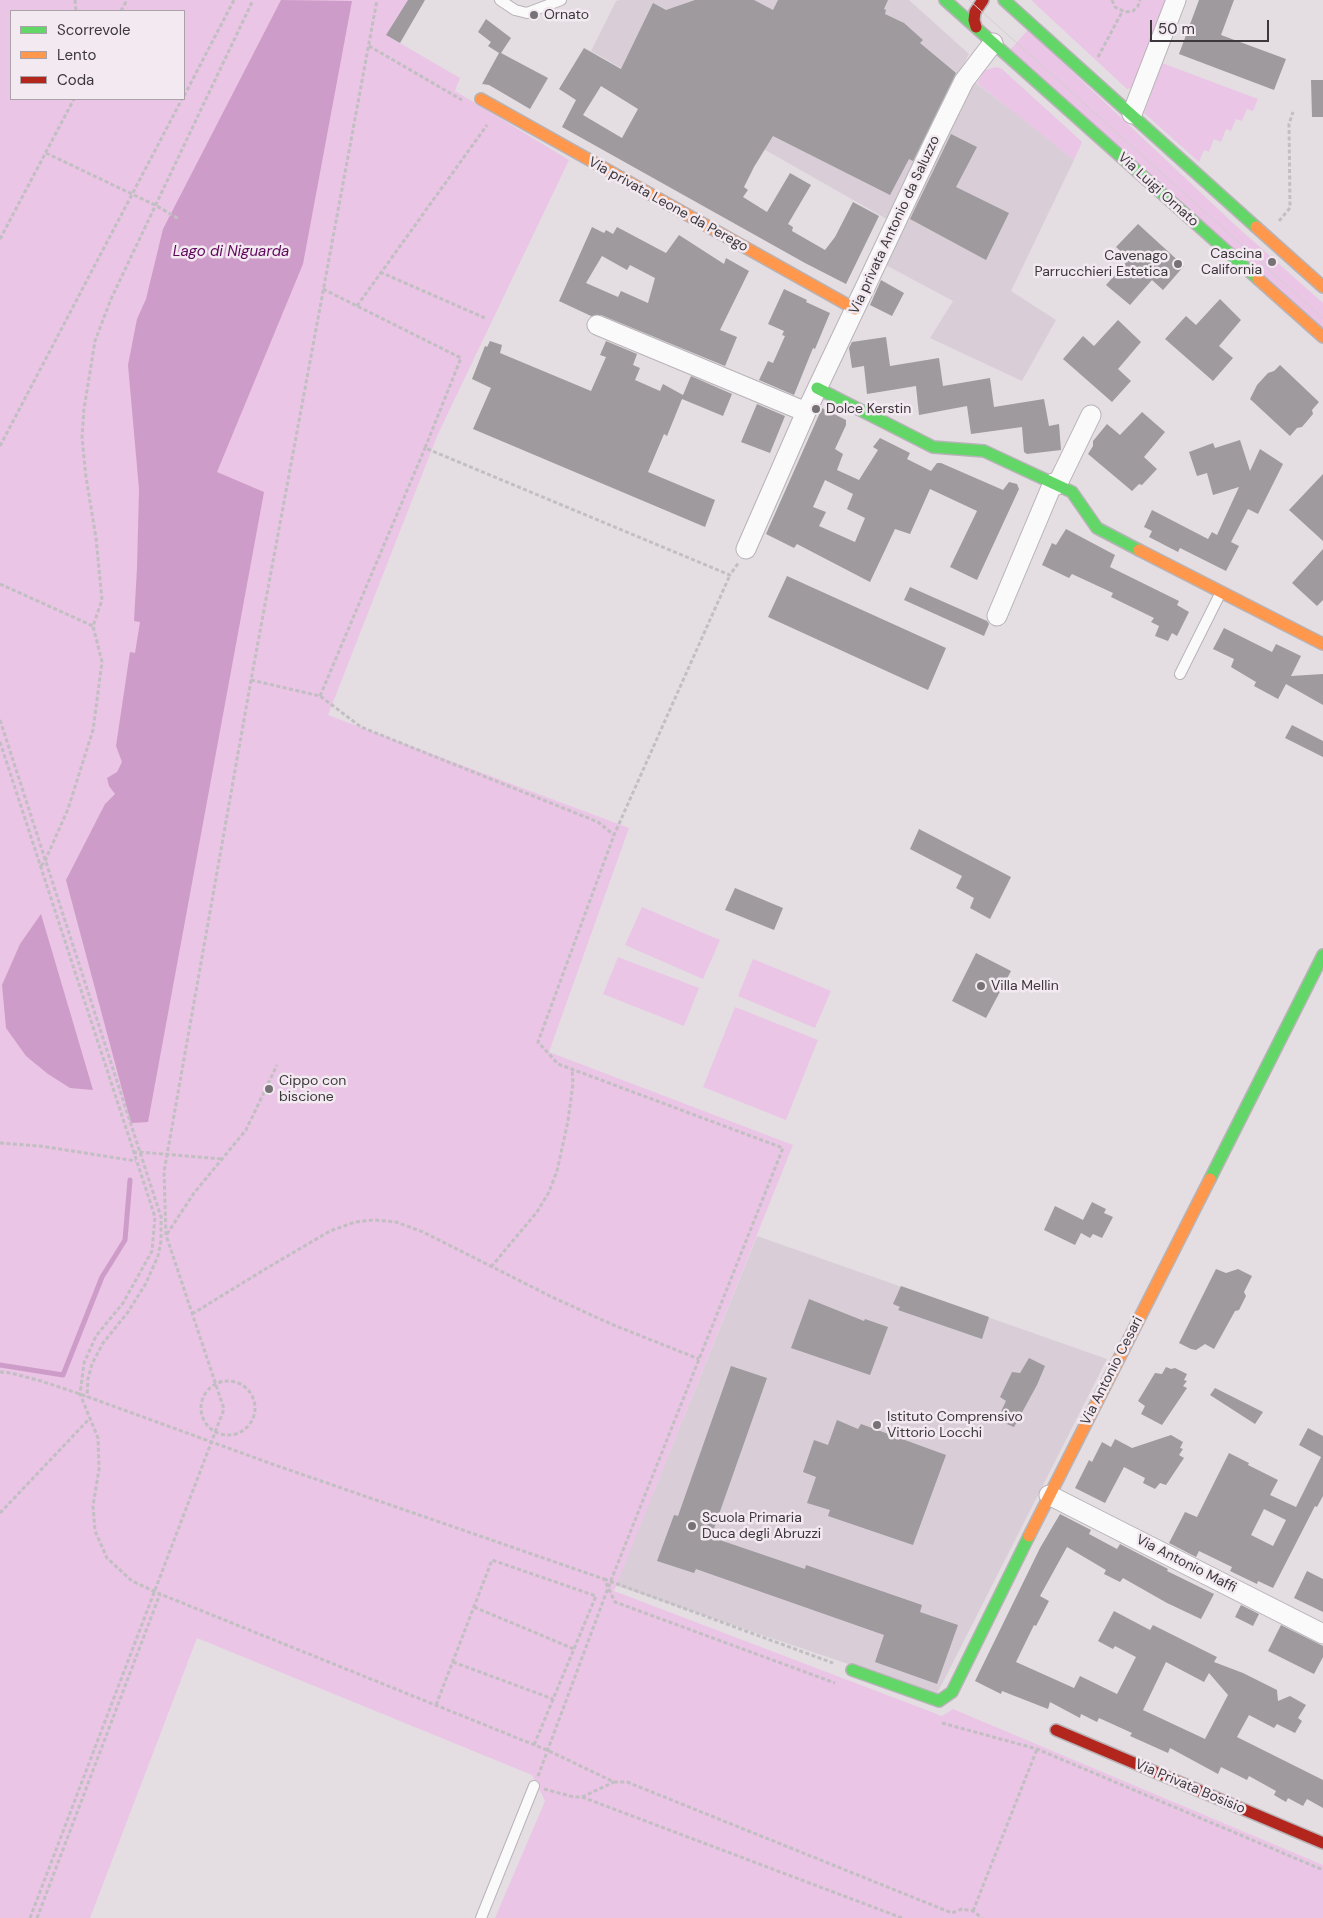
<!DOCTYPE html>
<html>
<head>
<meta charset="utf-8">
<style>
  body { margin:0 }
  #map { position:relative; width:1323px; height:1918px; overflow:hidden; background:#e4dee3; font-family:"DM Sans",sans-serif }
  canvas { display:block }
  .legend { position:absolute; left:10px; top:10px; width:175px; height:90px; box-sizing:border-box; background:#f3e9f1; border:1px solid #aaa2a8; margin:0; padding:6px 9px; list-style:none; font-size:15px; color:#3c383b }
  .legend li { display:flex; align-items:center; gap:10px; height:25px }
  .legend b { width:25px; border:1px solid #aaa2a8 }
  .scale { position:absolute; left:1150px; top:20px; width:119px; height:22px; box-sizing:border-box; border:2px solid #3c383b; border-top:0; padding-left:6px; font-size:15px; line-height:18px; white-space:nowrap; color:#3c383b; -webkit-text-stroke:4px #f3e9f1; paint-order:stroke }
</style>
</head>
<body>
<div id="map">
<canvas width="1323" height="1918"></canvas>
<ul class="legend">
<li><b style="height:6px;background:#63d668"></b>Scorrevole</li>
<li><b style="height:6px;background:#ff974d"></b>Lento</li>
<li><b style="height:6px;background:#b3261e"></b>Coda</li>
</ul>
<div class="scale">50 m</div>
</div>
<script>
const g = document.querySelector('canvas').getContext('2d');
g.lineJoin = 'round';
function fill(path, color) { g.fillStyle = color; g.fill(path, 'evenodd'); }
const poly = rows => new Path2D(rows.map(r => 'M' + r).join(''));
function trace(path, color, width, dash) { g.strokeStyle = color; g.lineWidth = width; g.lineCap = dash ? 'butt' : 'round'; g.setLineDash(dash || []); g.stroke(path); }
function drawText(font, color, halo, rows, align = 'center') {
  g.font = font + ' "DM Sans",sans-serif'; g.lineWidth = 5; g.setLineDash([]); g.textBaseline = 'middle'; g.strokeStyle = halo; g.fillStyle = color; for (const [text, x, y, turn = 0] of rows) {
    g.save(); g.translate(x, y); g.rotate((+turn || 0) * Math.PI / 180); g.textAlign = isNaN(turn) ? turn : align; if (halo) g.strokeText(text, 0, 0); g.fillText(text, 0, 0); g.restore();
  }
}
fill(poly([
  [620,0,909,0,969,54,960,71,1029,123,1074,160,1011,291,1056,320,1022,381,930,338,953,301,882,263,899,226,591,51,616,1],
  [757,1236,1107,1359,937,1694,614,1585,654,1491]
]), '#d9ced7');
fill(poly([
  [0,0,408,0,386,35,460,78,455,91,569,160,438,434,328,715,629,828,549,1052,793,1145,614,1591,942,1716,953,1709,1323,1865,1323,1918,495,1918,545,1801,532,1775,197,1638,90,1918,0,1918],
  [11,11,184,11,184,99,11,99],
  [1031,0,1169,0,1137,86,1127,89],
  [1028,30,1234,224,1323,303,1323,329,1010,50],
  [1162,63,1258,99,1253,111,1247,109,1242,121,1236,119,1231,131,1226,129,1221,142,1214,139,1209,152,1204,150,1199,162,1144,113],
  [997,67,1002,69,1079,139,1082,142,1074,160,977,83,985,70],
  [642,907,720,940,703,979,625,945],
  [618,957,699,988,684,1026,603,994],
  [753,959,831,991,815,1028,738,996],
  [735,1007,818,1040,786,1120,703,1087]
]), '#eac5e5');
fill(poly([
  [281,0,352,1,303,264,217,472,264,492,148,1122,131,1123,66,880,105,804,115,794,109,786,107,778,117,772,122,762,116,746,130,652,135,653,140,622,134,621,137,568,139,489,128,365,137,319,146,299,163,229],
  [41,914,93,1090,70,1088,48,1074,26,1056,6,1028,2,985,20,944]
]), '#ce9cc8');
trace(poly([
  [0,1365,63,1375,102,1277,125,1240,130,1180]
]), '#ce9cc8', 5);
fill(poly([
  [408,0,425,0,400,43,386,35],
  [695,0,754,0,773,10,778,0,888,0,884,9,886,10,885,14,904,23,923,40,920,43,956,73,913,161,909,159,890,195,773,136,754,167,744,187,748,190,743,197,767,212,790,173,811,185,788,224,793,227,792,231,825,250,835,237,853,202,879,216,846,284,805,263,562,127,576,100,559,89,584,48,621,69,653,3,666,10],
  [601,86,638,109,622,138,583,115],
  [1199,0,1234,0,1221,35,1286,59,1274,90,1179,54],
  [486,19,511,38,501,53,548,78,530,109,489,85,482,84,499,53,488,46,491,42,478,32],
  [1311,80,1323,80,1323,117,1312,117],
  [951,134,977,147,956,187,1009,213,986,260,910,219],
  [1138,224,1184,266,1163,290,1152,280,1130,305,1106,285,1129,259,1116,247],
  [592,227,604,233,606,230,613,234,617,227,666,253,679,235,724,264,726,258,749,271,720,330,737,337,725,366,601,315,591,316,559,301],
  [602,256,627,270,630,265,655,278,648,303,621,291,618,297,586,283],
  [881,280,904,293,892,316,870,305],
  [784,289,807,300,806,302,830,313,815,349,813,348,794,395,759,380,768,361,773,363,785,336,782,335,784,331,768,324],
  [1220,299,1241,320,1219,346,1233,358,1213,381,1165,339,1186,316,1196,325],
  [1118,320,1141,342,1118,369,1131,381,1112,402,1063,359,1083,336,1094,346],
  [886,337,890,366,939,358,943,386,990,378,994,407,1044,399,1049,426,1059,424,1061,450,1027,454,1024,452,1022,427,971,434,967,406,919,415,916,386,867,394,864,366,852,368,849,348,852,342],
  [490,341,502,345,500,353,591,391,606,357,600,355,606,341,637,354,633,365,640,368,635,380,660,391,663,384,683,395,691,376,732,394,723,416,682,399,667,436,664,434,648,472,715,500,705,527,473,429,491,388,472,379,485,346,487,347],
  [1280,365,1319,402,1312,410,1313,414,1302,427,1297,428,1290,436,1250,399,1257,385,1268,373,1274,371],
  [757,404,785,416,770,453,741,442],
  [822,408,846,420,846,425,835,449,843,454,837,470,859,480,878,450,873,447,880,438,910,453,907,459,931,471,937,463,941,463,1003,490,1009,482,1017,484,1019,489,977,580,950,567,977,511,930,489,910,534,895,529,870,582,797,544,794,548,766,534],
  [825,480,853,494,847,509,865,518,855,542,819,526,826,512,813,507],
  [1142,412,1165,432,1144,457,1157,469,1142,485,1139,484,1132,491,1088,454,1093,446,1093,441,1107,424,1120,435],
  [1240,440,1250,471,1260,449,1283,464,1258,514,1248,509,1231,542,1239,546,1226,571,1180,548,1178,552,1149,537,1152,531,1144,527,1152,510,1208,539,1212,532,1217,535,1239,487,1213,495,1207,473,1197,476,1189,452,1213,443,1215,448],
  [1323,474,1323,541,1289,510],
  [1066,529,1115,555,1110,567,1179,601,1177,605,1189,612,1177,636,1172,633,1168,641,1155,636,1159,626,1151,622,1154,618,1111,597,1113,593,1072,574,1069,578,1042,565,1052,543,1056,545],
  [1323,549,1323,600,1317,606,1292,583],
  [787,576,946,648,928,690,768,617],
  [910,587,987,621,989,624,984,636,904,600],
  [1224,628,1272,652,1276,644,1301,656,1291,676,1323,674,1323,705,1286,684,1278,699,1254,686,1256,682,1231,667,1234,659,1213,649],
  [1292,725,1323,741,1323,757,1285,738],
  [919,829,1011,877,990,919,970,908,974,898,956,888,962,876,910,849],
  [735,888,783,908,774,930,725,910],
  [976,953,1011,971,986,1018,952,1001],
  [1092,1202,1106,1209,1104,1213,1113,1217,1102,1238,1093,1234,1090,1238,1081,1233,1075,1245,1044,1230,1055,1206,1083,1220],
  [1216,1269,1226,1273,1238,1269,1252,1276,1244,1292,1246,1296,1239,1310,1235,1311,1214,1349,1205,1344,1196,1350,1191,1349,1179,1343],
  [901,1286,989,1317,982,1339,898,1310,900,1307,893,1304],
  [809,1299,864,1321,865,1319,888,1327,870,1375,791,1348],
  [1029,1358,1045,1366,1037,1385,1014,1427,997,1420,1006,1401,1000,1397,1012,1372,1020,1373],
  [731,1366,767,1378,711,1537,805,1569,806,1565,922,1605,920,1612,958,1625,937,1684,875,1662,884,1635,696,1569,694,1573,657,1561,674,1515,678,1516],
  [1166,1367,1171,1369,1175,1368,1187,1374,1184,1380,1187,1381,1183,1386,1187,1388,1162,1425,1141,1414,1145,1406,1138,1401,1155,1373,1162,1374],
  [1215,1388,1263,1412,1255,1424,1210,1395],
  [837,1420,858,1429,861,1424,946,1455,913,1545,828,1516,830,1510,807,1503,816,1477,803,1472,814,1440,828,1445],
  [1308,1428,1323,1436,1323,1496,1317,1507,1315,1506,1273,1588,1258,1581,1257,1584,1230,1571,1232,1567,1199,1551,1196,1557,1169,1543,1185,1512,1197,1517,1229,1453,1249,1463,1248,1465,1278,1480,1270,1495,1296,1507,1321,1457,1299,1445],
  [1264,1509,1286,1520,1273,1546,1251,1535],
  [1171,1435,1183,1442,1180,1448,1183,1449,1179,1455,1184,1458,1166,1485,1160,1483,1155,1489,1143,1483,1145,1478,1124,1467,1105,1503,1075,1488,1089,1460,1092,1462,1102,1442,1111,1447,1115,1439,1132,1448],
  [1060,1514,1091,1530,1089,1534,1117,1549,1120,1544,1168,1569,1167,1571,1214,1594,1201,1619,1167,1603,1123,1578,1120,1582,1104,1574,1106,1570,1067,1547,1040,1596,1049,1601,1036,1626,1034,1625,1016,1662,1074,1688,1080,1676,1117,1694,1136,1657,1115,1646,1113,1649,1098,1641,1114,1611,1150,1630,1153,1625,1217,1657,1214,1662,1243,1673,1277,1690,1278,1701,1290,1696,1306,1705,1298,1718,1302,1721,1295,1733,1277,1724,1274,1728,1249,1715,1237,1737,1323,1780,1323,1808,1307,1799,1303,1806,1288,1798,1286,1802,1274,1795,1276,1791,1249,1776,1247,1780,1221,1767,1218,1774,1170,1748,1168,1753,1130,1736,1132,1733,1099,1718,1097,1722,1081,1714,1080,1718,1050,1702,1048,1709,1002,1691,1001,1694,975,1681,1040,1548],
  [1166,1662,1204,1682,1209,1673,1228,1695,1205,1739,1143,1710],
  [1307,1571,1323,1579,1323,1612,1294,1598],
  [1241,1605,1259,1614,1253,1626,1235,1617],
  [1281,1625,1323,1646,1323,1657,1314,1674,1268,1651]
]), '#9e9a9d');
const lane = poly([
  [500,0,515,10,527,13,561,0],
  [1180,674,1221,592],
  [481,1918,534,1786]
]);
const street = poly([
  [1132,114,1176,0],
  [597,325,806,412],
  [1057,485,1091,415],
  [746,549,806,412,933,144,964,81,993,43],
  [997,616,1053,483],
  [1049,1495,1323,1634]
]);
const fast = poly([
  [945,0,1258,279],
  [1004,0,1256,227],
  [817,388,933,447,984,451,1072,492,1097,528,1139,550],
  [1210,1179,1323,955],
  [852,1670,939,1701,952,1692,1029,1536]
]);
const slow = poly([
  [481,99,855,309],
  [1256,227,1323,287],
  [1258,279,1323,337],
  [1139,550,1323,644],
  [1029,1536,1210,1179]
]);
const jam = poly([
  [976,27,974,20,975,12,983,0],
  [1056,1730,1323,1843]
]);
trace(lane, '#b7b3b7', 12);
trace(street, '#b7b3b7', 21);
trace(fast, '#b7b3b7', 14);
trace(slow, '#b7b3b7', 14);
trace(jam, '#b7b3b7', 14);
trace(poly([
  [75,0,76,11],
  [1112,0,1115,7,1125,12,1133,11,1138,6,1140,0],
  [121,11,127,0],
  [369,46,462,100],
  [1098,57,1122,12],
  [184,96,234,0],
  [46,153,155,205,179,219],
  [1279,221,1290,208,1289,124,1293,112],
  [0,239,74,99],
  [380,272,485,318],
  [323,289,461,358,425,448,730,575,739,562],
  [357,306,487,125],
  [0,446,182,99],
  [0,584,93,626],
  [251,680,320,696,361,727,598,822,614,835],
  [320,696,425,448],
  [0,720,161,1217,161,1241,158,1256,146,1283,128,1312,103,1343,92,1364,88,1379,87,1397],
  [0,742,155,1217,152,1251,123,1303,96,1336,84,1363,80,1394,98,1438,99,1469,93,1506,95,1531,107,1558,132,1581,160,1594,547,1750,614,1782,627,1782,952,1913,962,1909,973,1911,982,1918],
  [41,866,45,861,68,809,93,730,102,662,93,626,102,600,96,538,86,477,82,437,84,409,95,341,111,299,253,0],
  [0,1143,40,1146,136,1161],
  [133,1153,139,1152,222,1159],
  [167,1234,194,1193,246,1130,277,1065],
  [491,1267,537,1212,549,1192,557,1171,568,1121,573,1083,572,1069],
  [192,1314,267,1268,330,1231,355,1222,374,1220,396,1222,423,1232,552,1297,611,1324,699,1359],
  [0,1372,11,1373,41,1381,80,1394,272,1464,604,1579,615,1602,835,1683],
  '201 1408a27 27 0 1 1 54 0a27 27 0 1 1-54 0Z',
  [0,1513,90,1418],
  [604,1579,833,1663],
  [474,1607,574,1649],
  [453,1662,553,1699],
  [436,1705,492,1560,596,1596,534,1745],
  [942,1723,1037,1749,1323,1870],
  [538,1776,608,1588,783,1148,558,1064,538,1042,614,835,730,575],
  [544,1789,574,1797,582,1797,614,1782],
  [582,1797,902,1918],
  [973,1911,1037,1749],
  [30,1918,224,1409,166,1235,164,1172,251,680,377,0],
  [37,1918,160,1594]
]), '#c1bfc1', 3, [4, 2.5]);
trace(lane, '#fbfafb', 10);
trace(street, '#fbfafb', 19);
trace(fast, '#63d668', 11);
trace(slow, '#ff974d', 11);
trace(jam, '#b3261e', 11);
trace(poly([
  [969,0,1323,318]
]), '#d0cfd0', 1);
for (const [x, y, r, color] of [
  [534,15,5,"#777276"],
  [1272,262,5,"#777276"],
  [1178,264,5,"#777276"],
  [816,409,5,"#777276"],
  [981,986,5,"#777276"],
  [269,1089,5,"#777276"],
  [877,1425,5,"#777276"],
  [692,1526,5,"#777276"]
]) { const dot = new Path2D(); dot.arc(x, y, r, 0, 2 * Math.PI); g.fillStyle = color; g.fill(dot); trace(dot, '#f3e9f1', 2); }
drawText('14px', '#3c383b', '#f3e9f1', [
  ["Ornato",544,15],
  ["Cascina",1262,254,"right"],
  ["California",1262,270,"right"],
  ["Cavenago",1168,256,"right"],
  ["Parrucchieri Estetica",1168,272,"right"],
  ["Dolce Kerstin",826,409],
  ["Villa Mellin",991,986],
  ["Cippo con",279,1081],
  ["biscione",279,1097],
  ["Istituto Comprensivo",887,1417],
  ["Vittorio Locchi",887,1433],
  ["Scuola Primaria",702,1518],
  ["Duca degli Abruzzi",702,1534]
], 'left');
drawText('14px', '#3c383b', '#f3e9f1', [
  ["Via Luigi Ornato",1158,190,42],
  ["Via privata Leone da Perego",668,205,29],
  ["Via privata Antonio da Saluzzo",895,225,-65],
  ["Via Antonio Cesari",1112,1371,-63],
  ["Via Antonio Maffi",1186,1564,27],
  ["Via Privata Bosisio",1190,1787,23]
]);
drawText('italic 15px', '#5f075a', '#f3e9f1', [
  ["Lago di Niguarda",231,252]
]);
</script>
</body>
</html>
